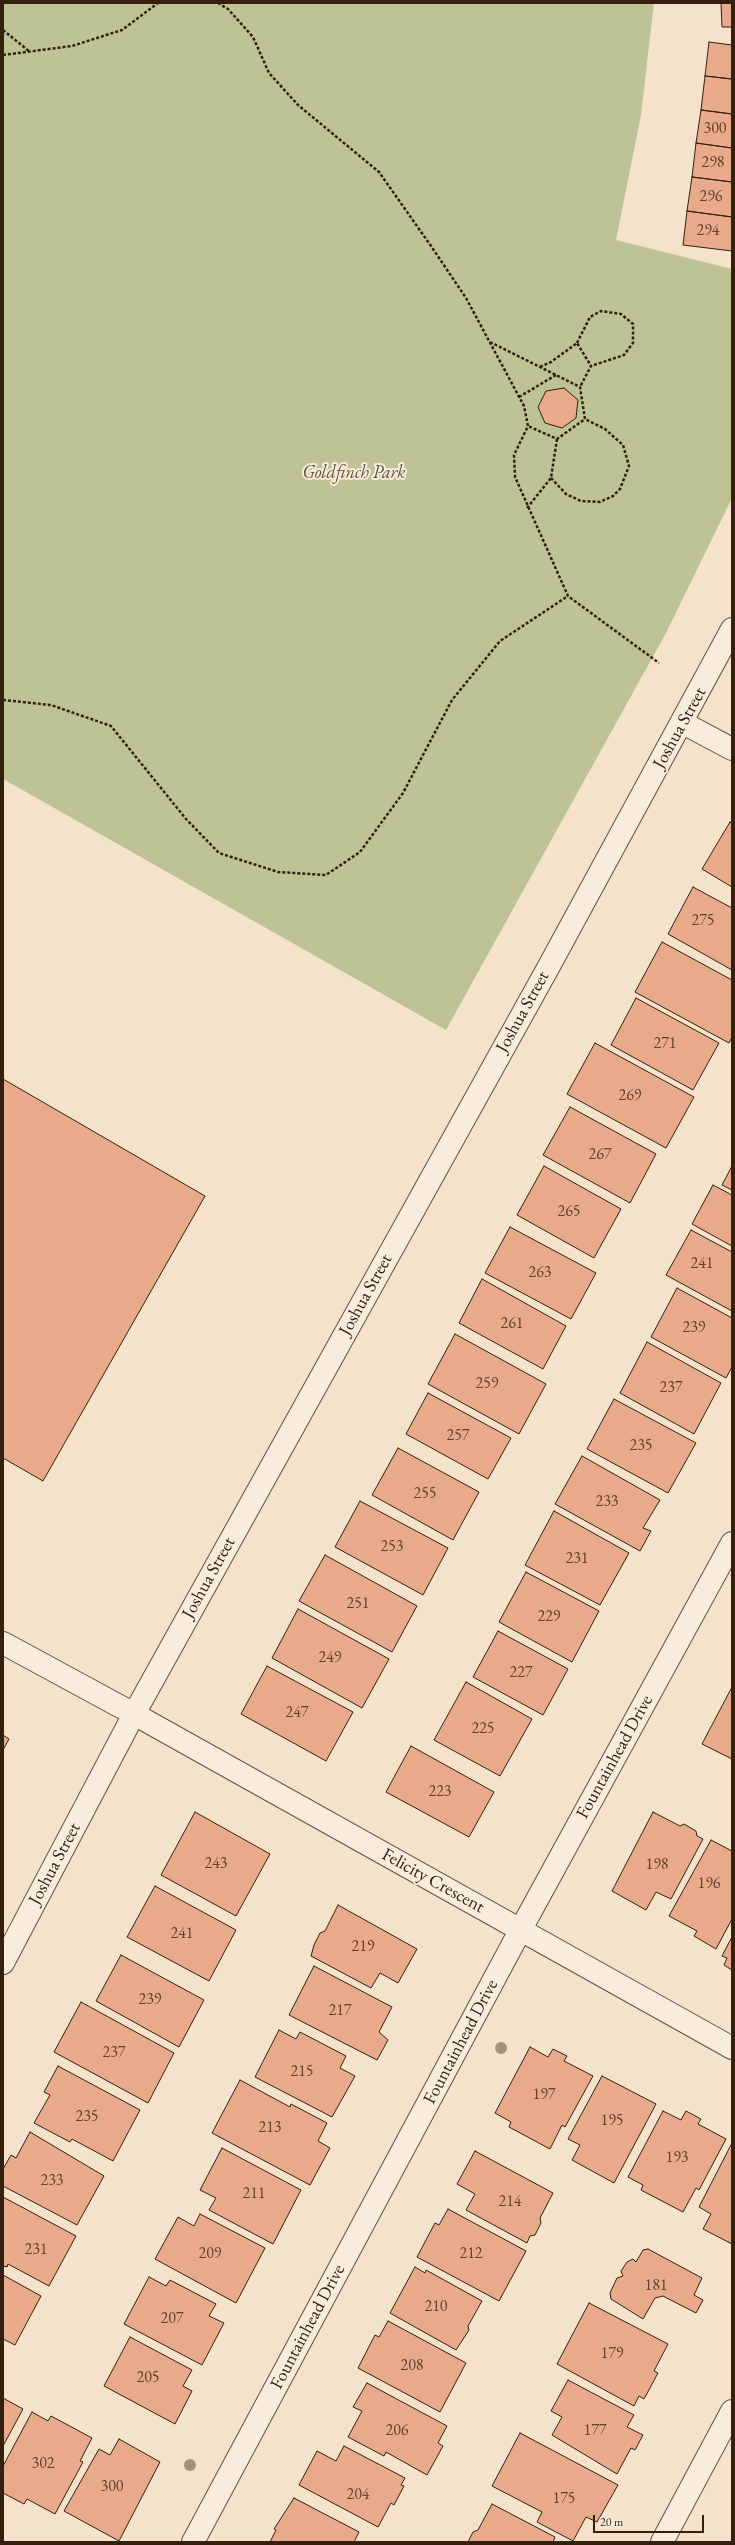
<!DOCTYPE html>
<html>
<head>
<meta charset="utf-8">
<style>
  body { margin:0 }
  #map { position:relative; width:735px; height:2545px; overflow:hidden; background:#f4e2ca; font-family:"EB Garamond",serif }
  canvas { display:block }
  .frame { position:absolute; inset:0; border:4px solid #352010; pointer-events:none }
  .scale { position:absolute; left:593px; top:2515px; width:111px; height:18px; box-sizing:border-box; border:2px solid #352010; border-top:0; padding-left:5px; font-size:12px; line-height:14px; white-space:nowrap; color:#352010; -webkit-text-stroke:3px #f8ecdd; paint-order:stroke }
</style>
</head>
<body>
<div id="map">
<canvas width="735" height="2545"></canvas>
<div class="frame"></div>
<div class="scale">20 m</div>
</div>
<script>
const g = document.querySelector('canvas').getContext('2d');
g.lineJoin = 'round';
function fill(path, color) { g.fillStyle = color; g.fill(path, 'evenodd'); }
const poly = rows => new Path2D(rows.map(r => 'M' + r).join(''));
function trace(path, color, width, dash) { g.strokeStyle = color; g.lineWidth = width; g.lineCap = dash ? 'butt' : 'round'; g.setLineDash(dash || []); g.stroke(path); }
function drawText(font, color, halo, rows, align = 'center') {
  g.font = font + ' "EB Garamond",serif'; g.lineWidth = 4; g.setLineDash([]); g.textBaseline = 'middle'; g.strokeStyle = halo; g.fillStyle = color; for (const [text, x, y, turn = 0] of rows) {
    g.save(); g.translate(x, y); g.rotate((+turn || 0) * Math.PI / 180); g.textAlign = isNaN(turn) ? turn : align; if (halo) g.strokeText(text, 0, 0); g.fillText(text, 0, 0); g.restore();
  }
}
fill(poly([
  [3,3,654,3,641,115,616,240,732,269,732,498,666,633,446,1030,3,779]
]), '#bdc395');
const building = poly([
  [721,3,732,3,732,27,722,27,721,3],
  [709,42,732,45,732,79,705,76,709,42],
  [705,76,732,79,732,114,701,110,705,76],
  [701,110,732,114,732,148,696,143,701,110],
  [696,143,732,148,732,182,692,177,696,143],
  [692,177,732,182,732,217,687,211,692,177],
  [687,211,732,217,732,251,683,245,687,211],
  [564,388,578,400,576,418,562,428,545,423,538,407,546,391,564,388],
  [730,822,732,824,732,887,702,869,730,822],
  [693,887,732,908,732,970,668,934,693,887],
  [662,942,732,980,732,1037,729,1043,635,992,662,942],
  [636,998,719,1043,693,1090,611,1045,636,998],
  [595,1043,694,1097,666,1148,567,1094,595,1043],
  [3,1079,205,1196,43,1481,3,1458,3,1079],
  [570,1107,656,1154,630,1203,543,1155,570,1107],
  [544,1166,621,1209,594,1258,517,1215,544,1166],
  [732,1166,732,1190,722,1185,732,1166],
  [713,1185,732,1195,732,1246,692,1224,713,1185],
  [510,1227,596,1273,571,1319,485,1273,510,1227],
  [691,1230,732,1252,732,1311,666,1275,691,1230],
  [482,1279,566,1326,543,1369,459,1323,482,1279],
  [677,1288,732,1318,732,1367,726,1378,651,1337,677,1288],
  [455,1334,546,1384,519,1434,428,1384,455,1334],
  [647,1342,721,1383,694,1434,620,1393,647,1342],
  [428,1393,511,1438,488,1479,406,1434,428,1393],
  [614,1399,696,1443,668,1493,587,1449,614,1399],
  [398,1448,479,1492,453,1540,372,1495,398,1448],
  [582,1456,660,1500,643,1528,651,1531,640,1551,555,1504,582,1456],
  [360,1501,448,1548,423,1595,335,1547,360,1501],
  [554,1511,629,1553,600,1605,525,1565,554,1511],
  [325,1555,417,1606,392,1652,299,1601,325,1555],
  [526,1572,599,1611,572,1662,499,1622,526,1572],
  [298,1609,389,1659,362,1708,272,1658,298,1609],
  [498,1631,568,1669,543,1715,473,1677,498,1631],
  [267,1666,353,1712,326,1761,241,1714,267,1666],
  [466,1682,532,1719,500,1776,434,1740,466,1682],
  [732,1687,732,1759,702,1744,732,1687],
  [3,1735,9,1739,3,1750,3,1735],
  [411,1746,494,1792,469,1837,386,1792,411,1746],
  [195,1812,270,1854,236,1916,161,1875,195,1812],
  [653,1812,680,1826,684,1824,696,1831,697,1836,703,1839,671,1899,656,1892,646,1910,612,1891,653,1812],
  [711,1840,732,1851,732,1919,716,1949,694,1936,697,1931,669,1916,711,1840],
  [155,1886,236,1930,209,1981,127,1937,155,1886],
  [338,1905,417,1949,398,1983,380,1973,371,1988,311,1956,314,1945,320,1933,325,1931,338,1905],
  [732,1937,732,1970,724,1965,727,1958,722,1956,732,1937],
  [121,1955,204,2000,179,2047,96,2001,121,1955],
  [314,1966,392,2007,379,2032,388,2040,377,2060,289,2015,314,1966],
  [81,2002,174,2053,148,2103,54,2052,81,2002],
  [279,2030,296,2039,300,2032,346,2056,340,2068,355,2076,332,2117,255,2077,279,2030],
  [530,2047,548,2057,553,2049,567,2056,564,2061,593,2076,565,2127,562,2125,550,2149,509,2127,511,2122,495,2113,530,2047],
  [58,2066,140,2110,113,2161,72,2139,70,2142,34,2123,50,2095,44,2092,58,2066],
  [602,2076,656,2104,614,2183,572,2160,580,2145,568,2139,602,2076],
  [240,2080,290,2107,291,2104,327,2123,318,2141,330,2148,310,2185,212,2133,240,2080],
  [663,2111,681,2120,686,2111,701,2119,698,2124,726,2139,699,2190,696,2188,683,2212,641,2190,643,2185,628,2177,663,2111],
  [30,2132,104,2176,77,2225,3,2186,3,2169,11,2155,16,2158,30,2132],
  [732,2143,732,2244,703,2229,711,2214,699,2207,732,2143],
  [222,2148,301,2190,273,2244,209,2210,216,2198,200,2190,222,2148],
  [475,2151,553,2193,540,2218,541,2223,535,2235,530,2236,527,2243,466,2210,475,2194,457,2184,475,2151],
  [3,2197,76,2236,49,2286,8,2264,7,2267,3,2266,3,2197],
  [448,2209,526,2251,499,2301,417,2257,435,2223,439,2225,448,2209],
  [200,2214,265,2248,236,2303,155,2259,178,2217,194,2226,200,2214],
  [648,2249,702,2278,694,2295,703,2300,696,2313,663,2296,655,2298,643,2319,611,2299,610,2293,617,2278,623,2276,621,2271,627,2262,633,2259,636,2262,643,2250,648,2249],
  [415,2267,425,2273,426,2270,482,2301,468,2326,469,2330,456,2350,390,2313,415,2267],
  [3,2275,41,2296,15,2345,3,2339,3,2275],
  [149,2277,166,2286,170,2280,216,2304,209,2316,224,2323,202,2365,124,2324,149,2277],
  [589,2303,668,2344,654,2371,658,2373,644,2399,639,2396,634,2406,557,2364,589,2303],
  [388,2321,466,2363,440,2412,358,2368,375,2335,379,2337,388,2321],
  [130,2337,192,2370,183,2386,192,2391,175,2424,104,2386,130,2337],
  [568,2380,634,2415,627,2427,643,2435,635,2450,631,2448,617,2474,552,2435,562,2417,551,2411,568,2380],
  [367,2383,447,2426,438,2443,443,2446,427,2475,386,2452,384,2456,348,2437,362,2411,353,2407,367,2383],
  [3,2398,23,2409,3,2446,3,2398],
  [32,2412,48,2421,51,2416,92,2438,80,2461,83,2462,55,2514,27,2499,24,2504,3,2493,3,2466,32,2412],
  [520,2433,618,2485,597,2522,586,2517,573,2541,537,2522,542,2512,492,2486,520,2433],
  [119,2439,160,2462,119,2541,64,2511,99,2449,110,2455,119,2439],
  [344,2446,405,2478,401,2485,404,2486,394,2505,391,2503,378,2527,299,2485,317,2451,336,2461,344,2446],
  [294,2498,359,2532,354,2542,270,2542,276,2530,274,2529,294,2498],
  [492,2504,555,2537,553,2542,468,2542,473,2532,478,2530,492,2504]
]);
fill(building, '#e8aa8a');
trace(building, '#352010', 1);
const minor = poly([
  [683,723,732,749],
  [134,1714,732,2048],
  [193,2542,521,1929,732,1543],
  [662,2542,732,2411]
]);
const tertiary = poly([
  [3,1643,134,1714],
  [3,1963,134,1714,548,968,732,629]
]);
trace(minor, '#65503e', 24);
trace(tertiary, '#65503e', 24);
trace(poly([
  [218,3,228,9,253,37,269,73,298,105,379,172,431,246,466,298,524,406,528,426,514,455,515,477,568,596,659,663],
  [3,30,30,52],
  [3,55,72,46,122,30,158,3],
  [490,342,580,387,585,419,557,439,528,426],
  [577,343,590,317,601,311,621,314,633,324,633,343,624,355,591,366],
  [540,367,551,362,577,343,591,366,580,387],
  [519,397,556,375],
  [551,478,566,494,581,501,600,502,613,496,620,489,629,466,623,445,605,429,585,419],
  [527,508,551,478,557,439],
  [3,700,51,705,111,726,186,819,219,853,278,872,326,875,360,852,403,793,452,700,500,641,568,596]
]), '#352010', 2.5, [3, 2]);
trace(minor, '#f8ecdd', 22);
trace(tertiary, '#f8ecdd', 22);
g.fillStyle = '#a2927a';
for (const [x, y] of [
  [501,2048],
  [190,2465]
]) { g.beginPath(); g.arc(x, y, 6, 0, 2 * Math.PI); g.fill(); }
drawText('16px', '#62422e', null, [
  ["300",715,129],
  ["298",713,163],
  ["296",711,197],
  ["294",708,231],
  ["275",703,921],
  ["271",665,1044],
  ["269",630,1096],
  ["267",600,1155],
  ["265",569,1212],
  ["241",702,1264],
  ["263",540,1273],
  ["261",512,1324],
  ["239",694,1328],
  ["259",487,1384],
  ["237",671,1388],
  ["257",458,1436],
  ["235",641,1446],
  ["255",425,1494],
  ["233",607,1502],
  ["253",392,1547],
  ["231",577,1559],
  ["251",358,1604],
  ["229",549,1617],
  ["249",330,1658],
  ["227",521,1673],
  ["247",297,1713],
  ["225",483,1729],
  ["223",440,1792],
  ["243",216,1864],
  ["198",657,1865],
  ["196",709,1884],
  ["241",182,1934],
  ["219",363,1947],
  ["239",150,2000],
  ["217",340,2011],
  ["237",114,2053],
  ["215",302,2072],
  ["197",544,2095],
  ["235",87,2117],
  ["195",612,2121],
  ["213",270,2128],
  ["193",677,2158],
  ["233",52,2181],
  ["211",254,2194],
  ["214",510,2202],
  ["231",36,2250],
  ["209",210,2254],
  ["212",471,2254],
  ["181",656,2286],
  ["210",436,2307],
  ["207",172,2319],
  ["179",612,2354],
  ["208",412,2366],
  ["205",148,2378],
  ["206",397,2431],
  ["177",595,2431],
  ["302",43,2464],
  ["300",112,2487],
  ["204",358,2495],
  ["175",564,2499]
]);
drawText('italic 18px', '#5e5138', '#f8ecdd', [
  ["Goldfinch Park",354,473]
]);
drawText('18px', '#352010', '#f8ecdd', [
  ["Joshua Street",680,728,-61],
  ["Joshua Street",523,1012,-61],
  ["Joshua Street",366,1295,-61],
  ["Joshua Street",209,1578,-61],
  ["Fountainhead Drive",615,1757,-61],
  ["Joshua Street",55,1864,-62],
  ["Felicity Crescent",433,1881,29],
  ["Fountainhead Drive",461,2042,-62],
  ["Fountainhead Drive",308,2327,-62]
]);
</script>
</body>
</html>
